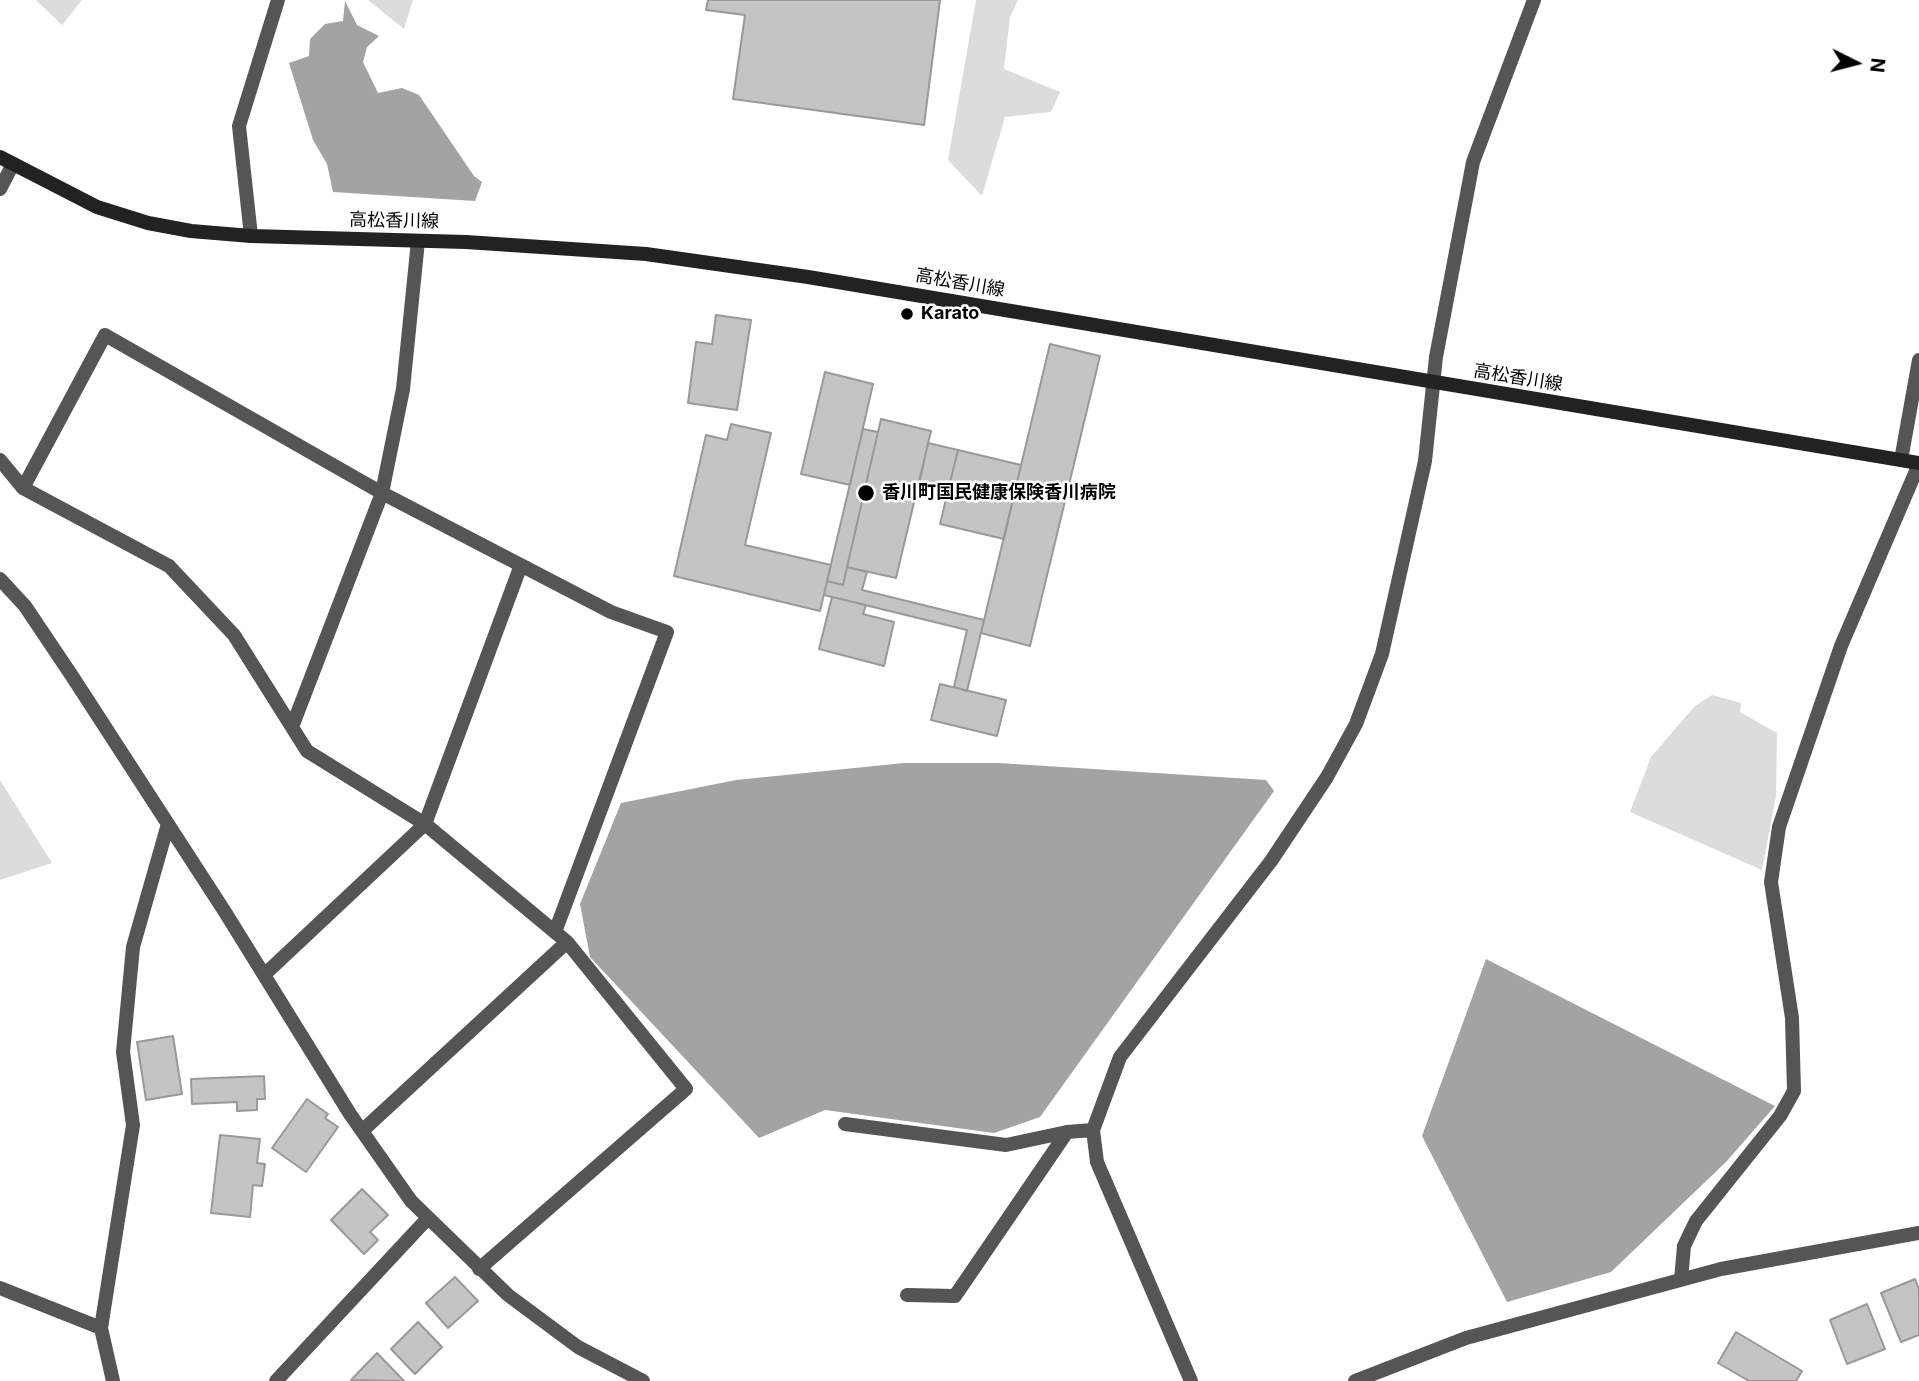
<!DOCTYPE html>
<html>
<head>
<meta charset="utf-8">
<style>
  body { margin:0 }
  #map { position:relative; width:1919px; height:1381px; overflow:hidden; background:#fff; font-family:Inter,sans-serif }
  canvas { display:block }
  .north { position:absolute; left:1821px; top:28px; width:70px; height:70px; -webkit-text-stroke:5px #fff; paint-order:stroke; rotate:96deg; font-size:19px; font-weight:700; line-height:28px; text-align:center; color:#000 }
  .north::after { content:''; display:block; margin:auto; width:24px; height:32px; background:#000; clip-path:polygon(50% 0,100% 100%,50% 72%,0 100%) }
</style>
</head>
<body>
<div id="map">
<canvas width="1919" height="1381"></canvas>
<div class="north">N</div>
</div>
<script>
const g = document.querySelector('canvas').getContext('2d');
g.lineJoin = 'round';
function fill(path, color) { g.fillStyle = color; g.fill(path, 'evenodd'); }
const poly = rows => new Path2D(rows.map(r => 'M' + r).join(''));
function trace(path, color, width, dash) { g.strokeStyle = color; g.lineWidth = width; g.lineCap = dash ? 'butt' : 'round'; g.setLineDash(dash || []); g.stroke(path); }
function drawText(font, color, halo, rows, align = 'center') {
  g.font = font + ' Inter,"Noto Sans JP",sans-serif'; g.lineWidth = 5; g.setLineDash([]); g.textBaseline = 'middle'; g.strokeStyle = halo; g.fillStyle = color; for (const [text, x, y, turn = 0] of rows) {
    g.save(); g.translate(x, y); g.rotate((+turn || 0) * Math.PI / 180); g.textAlign = isNaN(turn) ? turn : align; if (halo) g.strokeText(text, 0, 0); g.fillText(text, 0, 0); g.restore();
  }
}
fill(poly([
  [36,0,82,0,62,25],
  [368,0,413,0,404,29],
  [976,0,1018,0,1010,17,1004,69,1060,92,1051,112,1005,117,982,196,948,160],
  [1712,695,1741,703,1740,712,1777,733,1776,796,1762,870,1630,812,1651,757,1694,707],
  [0,780,52,863,0,880]
]), '#dcdcdc');
fill(poly([
  [345,1,357,25,379,36,367,47,363,62,378,93,402,88,419,95,474,176,482,182,475,201,333,192,327,164,313,140,289,63,309,56,310,39,325,24,343,21],
  [904,763,999,763,1266,780,1274,791,1040,1117,994,1133,825,1110,759,1138,590,957,580,904,621,803,736,780],
  [1486,959,1775,1106,1726,1162,1611,1272,1507,1302,1422,1136]
]), '#a3a3a3');
const building = poly([
  [708,0,940,0,924,125,733,99,745,15,706,10,708,0],
  [716,315,751,320,737,410,688,403,696,342,712,344,716,315],
  [1050,344,1100,356,1030,646,981,633,1050,344],
  [825,372,873,384,850,485,801,474,825,372],
  [881,419,931,431,896,578,847,567,881,419],
  [731,424,771,433,745,545,831,565,820,611,674,576,706,435,727,440,731,424],
  [863,429,878,432,843,585,827,581,863,429],
  [928,443,958,450,947,495,918,489,928,443],
  [958,450,1021,465,1004,539,940,524,958,450],
  [847,567,867,572,862,590,984,620,967,691,954,687,967,630,824,595,827,581,843,585,847,567],
  [832,597,866,605,863,614,894,622,884,666,819,649,832,597],
  [940,684,1006,700,997,736,931,720,940,684],
  [173,1036,182,1094,146,1100,137,1042,173,1036],
  [264,1076,265,1099,257,1099,257,1110,237,1111,237,1102,192,1104,191,1079,264,1076],
  [307,1099,328,1114,325,1118,338,1127,306,1172,272,1148,307,1099],
  [220,1135,260,1139,257,1163,265,1164,262,1186,253,1185,250,1217,211,1213,220,1135],
  [362,1189,388,1215,370,1232,378,1240,364,1254,331,1220,362,1189],
  [455,1277,478,1301,448,1328,426,1303,455,1277],
  [1915,1279,1919,1289,1919,1335,1901,1342,1881,1293,1915,1279],
  [1867,1304,1885,1349,1847,1364,1830,1320,1867,1304],
  [418,1322,442,1347,415,1374,391,1349,418,1322],
  [1736,1332,1802,1371,1796,1381,1749,1381,1718,1363,1736,1332],
  [377,1353,404,1381,351,1380,377,1353]
]);
fill(building, '#c4c4c4');
trace(building, '#999', 2);
trace(poly([
  [0,189,13,164],
  [251,236,239,126,278,0],
  [0,460,23,488,169,566,234,635,307,751,425,824,567,942,686,1089,479,1269],
  [1901,460,1919,360],
  [23,488,105,335,382,493,611,612,667,632,555,932],
  [0,579,25,606,72,676,225,912,350,1114,411,1201,508,1295,578,1347,643,1381],
  [292,727,382,493,403,389,418,241],
  [264,975,425,824,521,565],
  [845,1124,1006,1145,1067,1132,1093,1130],
  [362,1131,567,942],
  [1681,1280,1684,1246,1696,1221,1780,1116,1794,1091,1792,1018,1771,882,1779,827,1841,646,1919,464],
  [0,1288,101,1328],
  [907,1295,955,1296,1067,1132],
  [113,1381,101,1328,133,1125,123,1052,133,947,168,824],
  [276,1381,428,1218],
  [1191,1381,1097,1162,1093,1130,1120,1057,1271,861,1327,777,1356,724,1382,654,1425,461,1436,357,1473,162,1534,0],
  [1355,1381,1466,1338,1721,1269,1919,1233]
]), '#555', 14);
trace(poly([
  [0,157,97,207,148,223,191,231,251,236,466,242,646,254,808,277,1919,463]
]), '#222', 14);
for (const [x, y, r, color] of [
  [907,314,7,"#000"],
  [866,493,9,"#000"]
]) { const dot = new Path2D(); dot.arc(x, y, r, 0, 2 * Math.PI); g.fillStyle = color; g.fill(dot); trace(dot, '#fff', 2.5); }
drawText('18px', '#000', '#fff', [
  ["高松香川線",394,221,1],
  ["高松香川線",960,283,10],
  ["高松香川線",1518,378,9]
]);
drawText('bold 18px', '#000', '#fff', [
  ["Karato",921,314],
  ["香川町国民健康保険香川病院",882,493]
], 'left');
</script>
</body>
</html>
